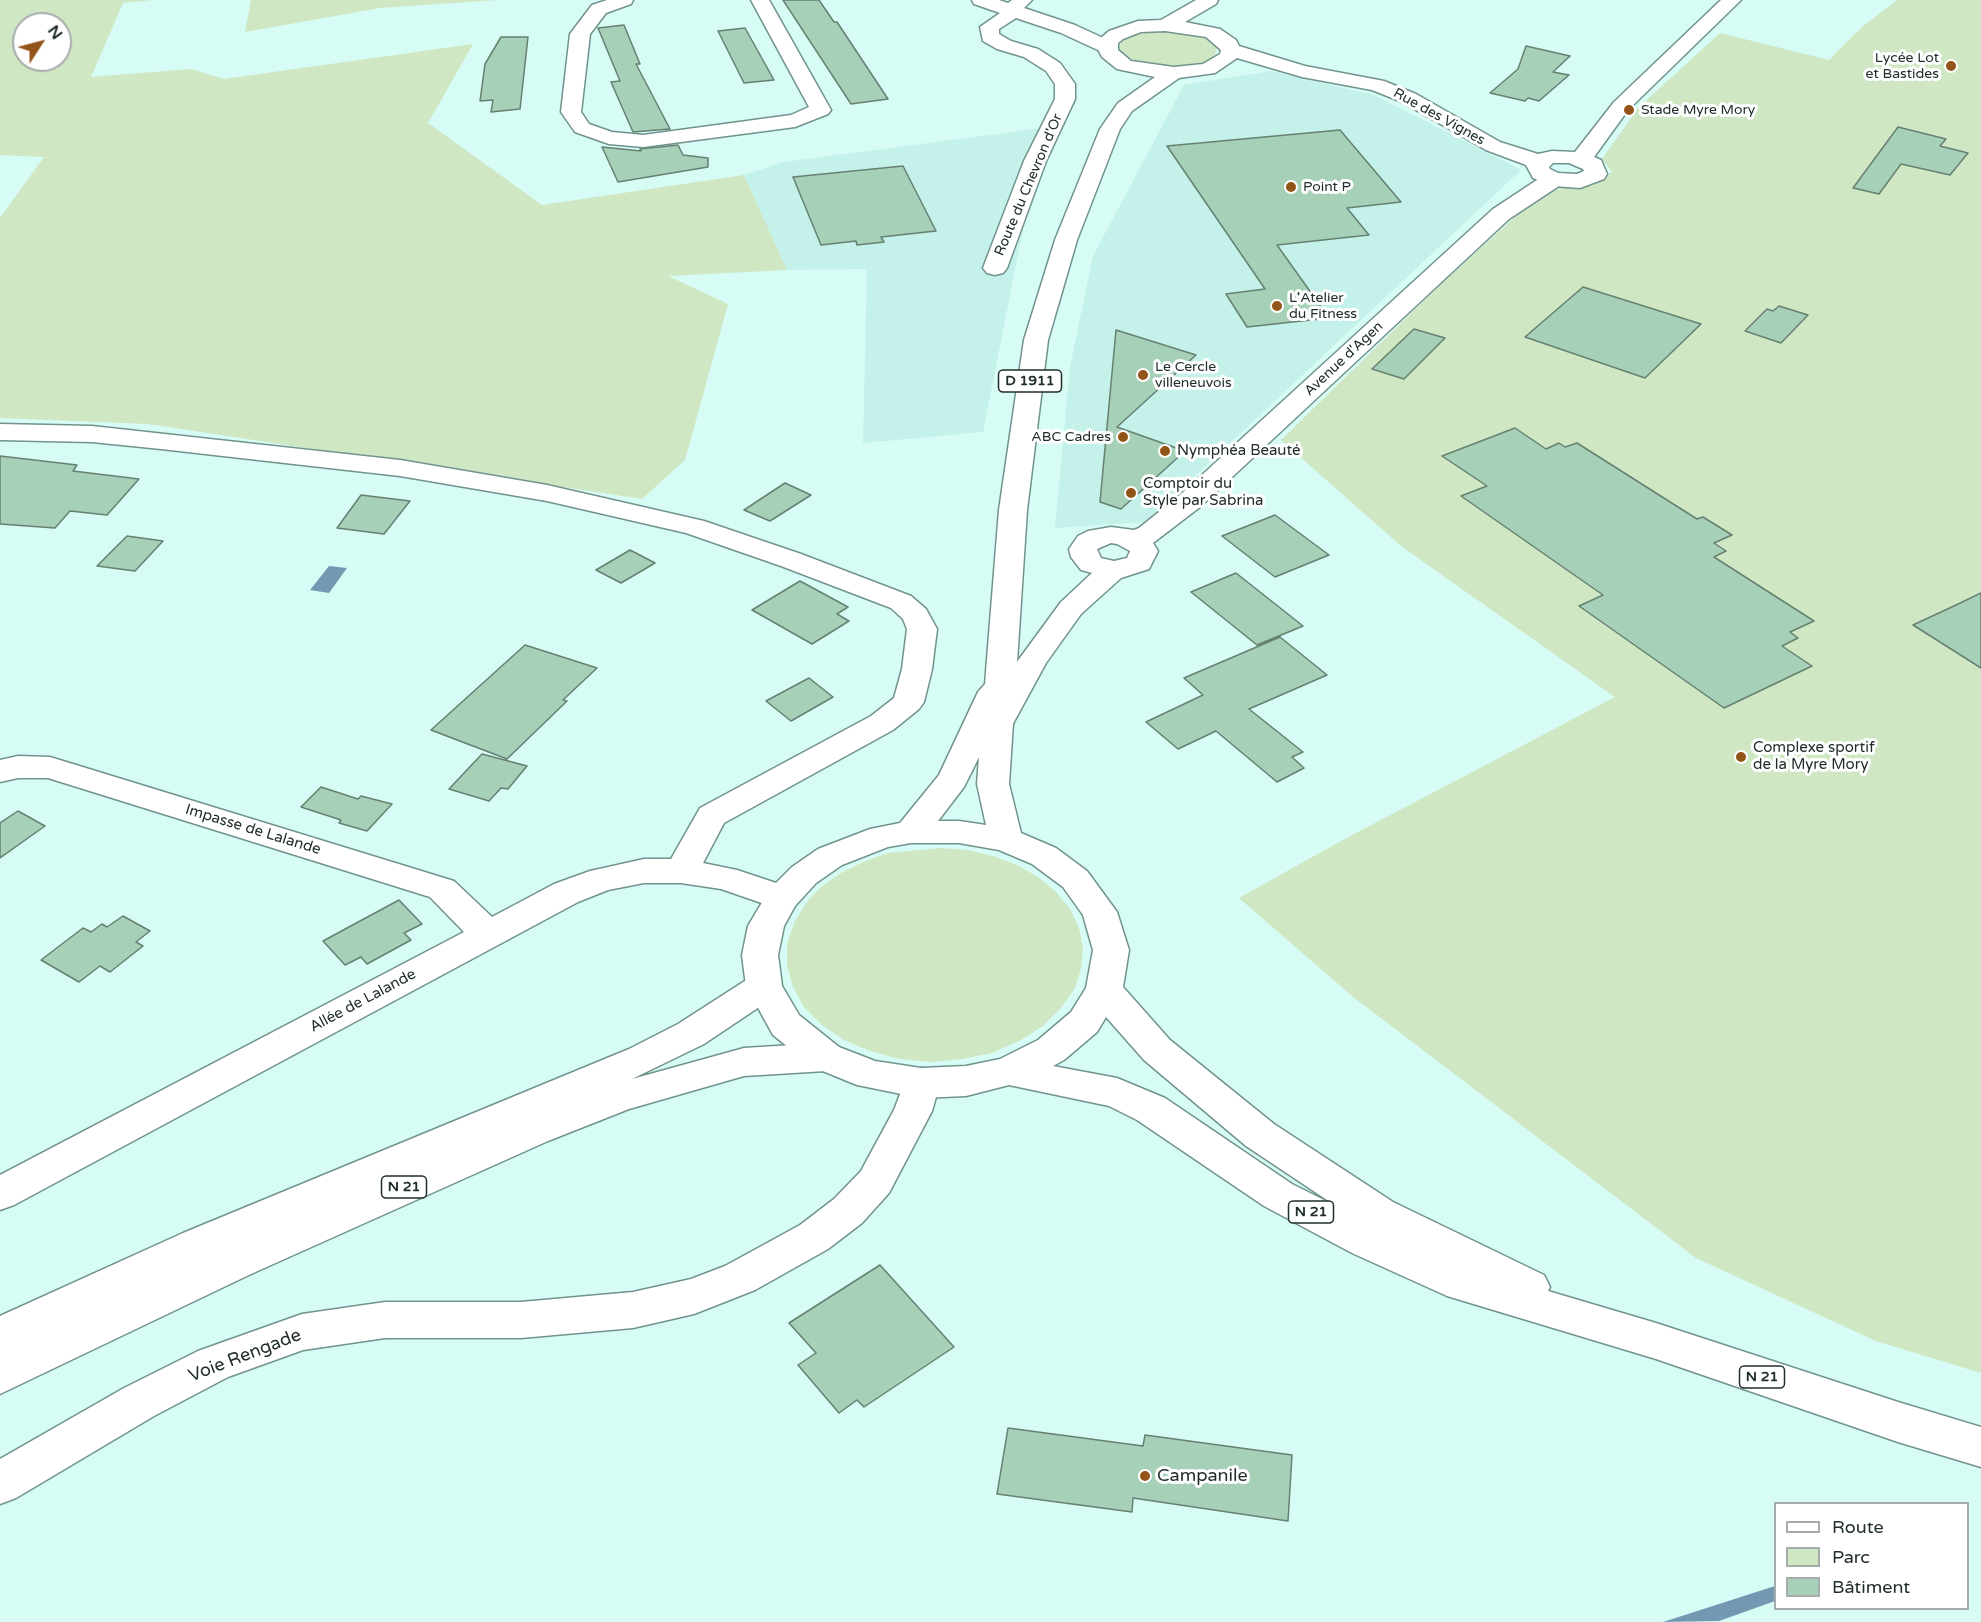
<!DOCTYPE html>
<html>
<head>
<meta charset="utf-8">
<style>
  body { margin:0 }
  #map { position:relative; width:1981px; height:1622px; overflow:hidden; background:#d7fbf5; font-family:"Varela Round",sans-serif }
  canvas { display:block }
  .legend { position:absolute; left:1774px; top:1502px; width:195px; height:108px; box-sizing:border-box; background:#fff; border:2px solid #a6abab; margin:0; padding:8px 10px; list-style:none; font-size:18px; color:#202e2c }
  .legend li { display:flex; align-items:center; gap:12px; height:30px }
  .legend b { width:30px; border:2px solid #a6abab }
  .north { position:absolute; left:12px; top:12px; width:60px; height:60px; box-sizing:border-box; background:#fff; border:2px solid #a6abab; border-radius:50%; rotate:54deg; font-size:16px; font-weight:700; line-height:24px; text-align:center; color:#202e2c }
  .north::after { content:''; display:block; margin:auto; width:21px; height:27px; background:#93541a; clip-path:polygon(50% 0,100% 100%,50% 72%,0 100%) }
</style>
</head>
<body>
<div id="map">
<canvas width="1981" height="1622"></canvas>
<ul class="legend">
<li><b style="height:8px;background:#fff"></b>Route</li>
<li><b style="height:16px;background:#cfe7c2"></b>Parc</li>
<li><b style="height:16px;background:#a6d0b8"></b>Bâtiment</li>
</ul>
<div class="north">N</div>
</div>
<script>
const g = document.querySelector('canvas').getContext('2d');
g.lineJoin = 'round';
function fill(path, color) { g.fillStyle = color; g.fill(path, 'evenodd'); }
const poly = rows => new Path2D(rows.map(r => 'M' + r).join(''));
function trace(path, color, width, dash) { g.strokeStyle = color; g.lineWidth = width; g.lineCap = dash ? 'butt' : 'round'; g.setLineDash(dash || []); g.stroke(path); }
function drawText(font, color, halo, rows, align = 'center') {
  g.font = font + ' "Varela Round",sans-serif'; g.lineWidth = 6; g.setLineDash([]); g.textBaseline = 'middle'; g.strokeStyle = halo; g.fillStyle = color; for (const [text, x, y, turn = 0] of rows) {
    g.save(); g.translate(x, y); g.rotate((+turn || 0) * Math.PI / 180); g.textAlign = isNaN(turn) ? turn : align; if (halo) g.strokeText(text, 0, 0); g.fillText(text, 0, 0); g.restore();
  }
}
fill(poly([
  [1271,71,1374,95,1521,170,1146,522,1055,528,1070,367,1093,256,1184,85],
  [1043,128,983,432,863,443,867,269,787,270,744,175,784,162]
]), '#c4f1ea');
fill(poly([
  [0,0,152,0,123,3,91,77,191,69,224,79,473,44,428,123,542,205,744,175,787,270,668,276,728,304,685,460,642,499,148,424,0,418,0,218,44,157,0,155],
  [24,24,60,24,60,60,24,60],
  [251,0,497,0,380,8,245,32],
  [1897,0,1981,0,1981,1373,1876,1341,1696,1258,1352,996,1239,898,1341,841,1615,697,1401,546,1281,440,1439,286,1530,203,1563,187,1592,186,1612,172,1602,159,1639,107,1720,33,1829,60,1862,27],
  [1165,30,1201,35,1213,42,1217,49,1214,57,1204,63,1189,67,1170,68,1134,62,1123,56,1119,48,1122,41,1132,35],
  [941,848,968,850,993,856,1017,865,1038,877,1056,892,1070,909,1079,928,1083,948,1081,968,1075,988,1061,1008,1043,1026,1019,1041,992,1053,962,1059,931,1062,900,1059,870,1051,844,1040,822,1025,804,1007,793,987,787,965,787,944,794,923,806,903,821,887,841,873,863,862,888,853]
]), '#cfe7c2');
fill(poly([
  [329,566,347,568,329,593,310,590],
  [1775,1586,1775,1601,1719,1621,1663,1622]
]), '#7299b1');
const building = poly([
  [783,0,819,0,834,22,837,22,888,99,851,104,783,0],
  [624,25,640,64,636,64,670,129,633,132,611,82,620,81,598,28,624,25],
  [745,28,774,80,744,83,718,31,745,28],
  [501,37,528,37,520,109,491,112,493,100,480,101,485,64,501,37],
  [1526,46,1570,56,1553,72,1569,75,1539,101,1528,98,1525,101,1490,93,1518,69,1526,46],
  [1898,127,1946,139,1940,146,1968,153,1950,175,1901,164,1879,194,1853,188,1898,127],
  [1340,130,1401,202,1347,208,1369,235,1277,245,1329,318,1247,327,1226,294,1265,289,1167,146,1340,130],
  [678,145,683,155,708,158,708,167,618,182,602,147,641,151,640,149,678,145],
  [903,166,936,231,881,237,884,242,857,245,856,241,821,245,793,177,903,166],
  [1583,287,1631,302,1701,324,1645,378,1525,337,1583,287],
  [1779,306,1808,315,1781,343,1745,331,1767,309,1773,311,1779,306],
  [1414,329,1445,338,1404,379,1372,369,1414,329],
  [1116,330,1196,355,1117,427,1185,451,1121,509,1100,502,1116,330],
  [1515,428,1546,449,1559,443,1565,447,1577,443,1697,519,1703,517,1732,535,1714,543,1726,551,1714,557,1814,621,1790,632,1798,638,1782,646,1812,666,1724,708,1579,606,1603,595,1461,496,1487,486,1442,456,1515,428],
  [0,456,77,465,73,471,139,479,107,515,70,511,55,528,0,524,0,456],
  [785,483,811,495,770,521,744,510,785,483],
  [361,495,410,501,384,534,337,528,361,495],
  [1275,515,1329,555,1275,577,1222,536,1275,515],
  [127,536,163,541,135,571,97,566,127,536],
  [630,550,655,563,621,583,596,570,630,550],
  [1236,573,1303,626,1257,645,1191,592,1236,573],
  [800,581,848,607,837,614,849,621,812,644,752,610,800,581],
  [1981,593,1981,668,1913,625,1954,606,1981,593],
  [1280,637,1327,675,1249,709,1303,752,1292,757,1304,768,1277,782,1216,731,1178,749,1146,722,1203,695,1184,678,1280,637],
  [525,645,597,668,563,700,567,701,507,759,431,730,525,645],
  [809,678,833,697,791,721,766,701,809,678],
  [482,754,527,766,508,789,501,788,489,801,449,789,482,754],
  [321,787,358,799,361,796,392,804,367,831,339,823,341,820,301,807,321,787],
  [18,811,45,826,0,858,0,823,18,811],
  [399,900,422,924,404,933,411,940,367,964,361,957,345,965,323,941,399,900],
  [123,916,150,931,136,942,143,946,110,972,100,966,79,982,41,960,83,928,91,932,102,924,107,927,123,916],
  [880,1265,954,1347,864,1407,857,1400,839,1413,798,1365,816,1353,789,1323,880,1265],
  [1008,1428,1143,1446,1145,1435,1292,1455,1288,1521,1133,1498,1132,1512,997,1494,1008,1428]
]);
fill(building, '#a6d0b8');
trace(building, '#668071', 1.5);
const minor = poly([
  [607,0,633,0,631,4,606,13,590,34,581,112,589,124,612,132,643,135,791,115,809,107,751,0,769,0,831,110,828,114,795,127,643,147,609,144,575,132,561,112,570,34,592,5,607,0],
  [972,0,999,0,1008,3,1012,0,1032,0,1024,8,1075,25,1114,43,1117,47,1114,51,1100,51,1061,33,1016,18,999,29,999,34,1011,41,1038,49,1060,63,1075,84,1075,99,1046,161,1007,268,1003,273,995,275,987,273,983,268,1024,161,1055,99,1055,84,1046,71,1024,57,997,49,983,41,980,27,1000,13,974,4,972,0],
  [1554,172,1562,174,1565,179,1562,184,1509,219,1200,507,1153,543,1158,551,1149,569,1121,578,1081,614,1046,663,1009,731,998,734,987,731,982,724,1017,662,1061,602,1092,573,1081,570,1071,557,1069,549,1078,536,1088,531,1111,527,1134,530,1139,528,1180,495,1493,209,1546,174,1554,172],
  [1111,543,1117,544,1130,551,1127,558,1114,561,1101,558,1097,549,1111,543],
  [0,424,92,426,400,460,547,485,704,521,801,554,911,596,926,609,937,629,932,669,924,702,919,709,893,730,724,823,703,863,737,870,794,889,799,898,794,907,782,910,721,889,681,883,644,883,608,890,578,902,14,1205,0,1210,0,1175,464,932,430,897,48,778,18,778,0,782,0,760,18,756,50,757,454,881,492,917,554,884,590,871,644,859,671,859,700,808,871,716,894,698,902,669,907,629,903,619,891,608,781,566,686,533,547,501,400,476,161,449,92,442,0,440,0,424],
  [921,1068,934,1073,940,1083,932,1111,889,1193,862,1223,828,1249,755,1290,694,1314,633,1328,521,1338,385,1338,303,1350,228,1377,154,1416,16,1498,0,1504,0,1459,124,1388,198,1351,302,1314,385,1302,521,1302,633,1292,691,1279,725,1266,800,1225,834,1199,861,1171,894,1110,908,1073,921,1068]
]);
const major = poly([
  [1196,0,1218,0,1216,4,1185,22,1220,29,1236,40,1239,46,1305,66,1384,81,1416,94,1500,142,1538,154,1552,151,1575,152,1614,102,1721,0,1741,0,1628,110,1594,157,1601,160,1607,174,1604,179,1580,188,1554,186,1533,178,1526,165,1486,150,1402,102,1372,90,1302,77,1237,58,1215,73,1179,78,1132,111,1120,129,1077,240,1048,340,1027,510,1009,784,1021,833,1056,848,1087,871,1117,912,1129,950,1123,987,1170,1040,1274,1124,1393,1202,1544,1275,1550,1287,1548,1291,1656,1323,1898,1402,1981,1427,1981,1467,1898,1442,1656,1359,1447,1296,1352,1253,1264,1206,1137,1120,1109,1106,1009,1085,966,1096,921,1098,857,1085,813,1067,773,1035,746,986,742,955,748,926,770,889,792,867,818,849,870,829,900,823,939,775,978,692,985,684,999,510,1024,340,1055,240,1100,129,1118,103,1155,77,1117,69,1102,57,1097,47,1102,37,1109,31,1138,21,1161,20,1196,0],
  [1165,31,1206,37,1221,50,1220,54,1203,64,1174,67,1131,61,1118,50,1118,43,1123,39,1141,32,1165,31],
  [1553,163,1569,163,1583,169,1584,171,1577,174,1558,173,1550,169,1549,167,1553,163],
  [979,757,977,784,986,825,959,821,938,821,964,787,979,757],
  [911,843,959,843,999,850,1032,864,1063,887,1083,915,1093,950,1086,988,1071,1012,1038,1040,1000,1059,966,1066,921,1068,875,1061,839,1047,799,1015,782,986,778,955,784,926,795,906,816,883,842,865,888,847,911,843],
  [1106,1017,1144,1060,1246,1146,1336,1206,1292,1184,1165,1098,1117,1078,1053,1066,1064,1060,1097,1032,1106,1017]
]);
const highway = poly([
  [764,973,777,977,782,986,777,995,704,1044,632,1079,744,1048,826,1043,839,1047,845,1057,839,1067,826,1071,744,1076,629,1109,548,1141,251,1274,0,1394,0,1354,2,1353,0,1354,0,1316,183,1233,629,1049,678,1024,751,977,764,973]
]);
trace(minor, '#71938e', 3);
trace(major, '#71938e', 3);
trace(highway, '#71938e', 3);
fill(minor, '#fff');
fill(major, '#fff');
fill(highway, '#fff');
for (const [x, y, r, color] of [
  [1951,66,6,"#93541a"],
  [1629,110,6,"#93541a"],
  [1291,187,6,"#93541a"],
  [1277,306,6,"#93541a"],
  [1143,375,6,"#93541a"],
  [1123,437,6,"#93541a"],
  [1165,451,6,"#93541a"],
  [1131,493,6,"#93541a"],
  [1741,757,6,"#93541a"],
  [1145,1476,6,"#93541a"]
]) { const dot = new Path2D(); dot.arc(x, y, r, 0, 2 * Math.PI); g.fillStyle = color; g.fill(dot); trace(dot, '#fff', 2); }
drawText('14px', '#202e2c', '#fff', [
  ["Lycée Lot",1939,58,"right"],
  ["et Bastides",1939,74,"right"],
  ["Stade Myre Mory",1641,110],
  ["Point P",1303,187],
  ["L'Atelier",1289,298],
  ["du Fitness",1289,314],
  ["Le Cercle",1155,367],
  ["villeneuvois",1155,383],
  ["ABC Cadres",1111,437,"right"]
], 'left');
drawText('14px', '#202e2c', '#fff', [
  ["Rue des Vignes",1439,117,29],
  ["Route du Chevron d'Or",1029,185,-67],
  ["Avenue d'Agen",1344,359,-43]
]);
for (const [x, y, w] of [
  [1030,381,63],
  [404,1187,45],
  [1311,1212,45],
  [1762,1377,45]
]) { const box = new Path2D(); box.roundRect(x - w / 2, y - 11, w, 22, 4.5); g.fillStyle = '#fff'; g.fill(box); trace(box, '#202e2c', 1.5); }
drawText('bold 14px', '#202e2c', null, [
  ["D 1911",1030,381],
  ["N 21",404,1187],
  ["N 21",1311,1212],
  ["N 21",1762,1377]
]);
drawText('15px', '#202e2c', '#fff', [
  ["Nymphéa Beauté",1177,451],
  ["Comptoir du",1143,484],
  ["Style par Sabrina",1143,501],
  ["Complexe sportif",1753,748],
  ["de la Myre Mory",1753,765]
], 'left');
drawText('15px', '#202e2c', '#fff', [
  ["Impasse de Lalande",253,830,17],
  ["Allée de Lalande",363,1001,-28]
]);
drawText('18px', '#202e2c', '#fff', [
  ["Voie Rengade",245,1356,-21]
]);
drawText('18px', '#202e2c', '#fff', [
  ["Campanile",1157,1476]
], 'left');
</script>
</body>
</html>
